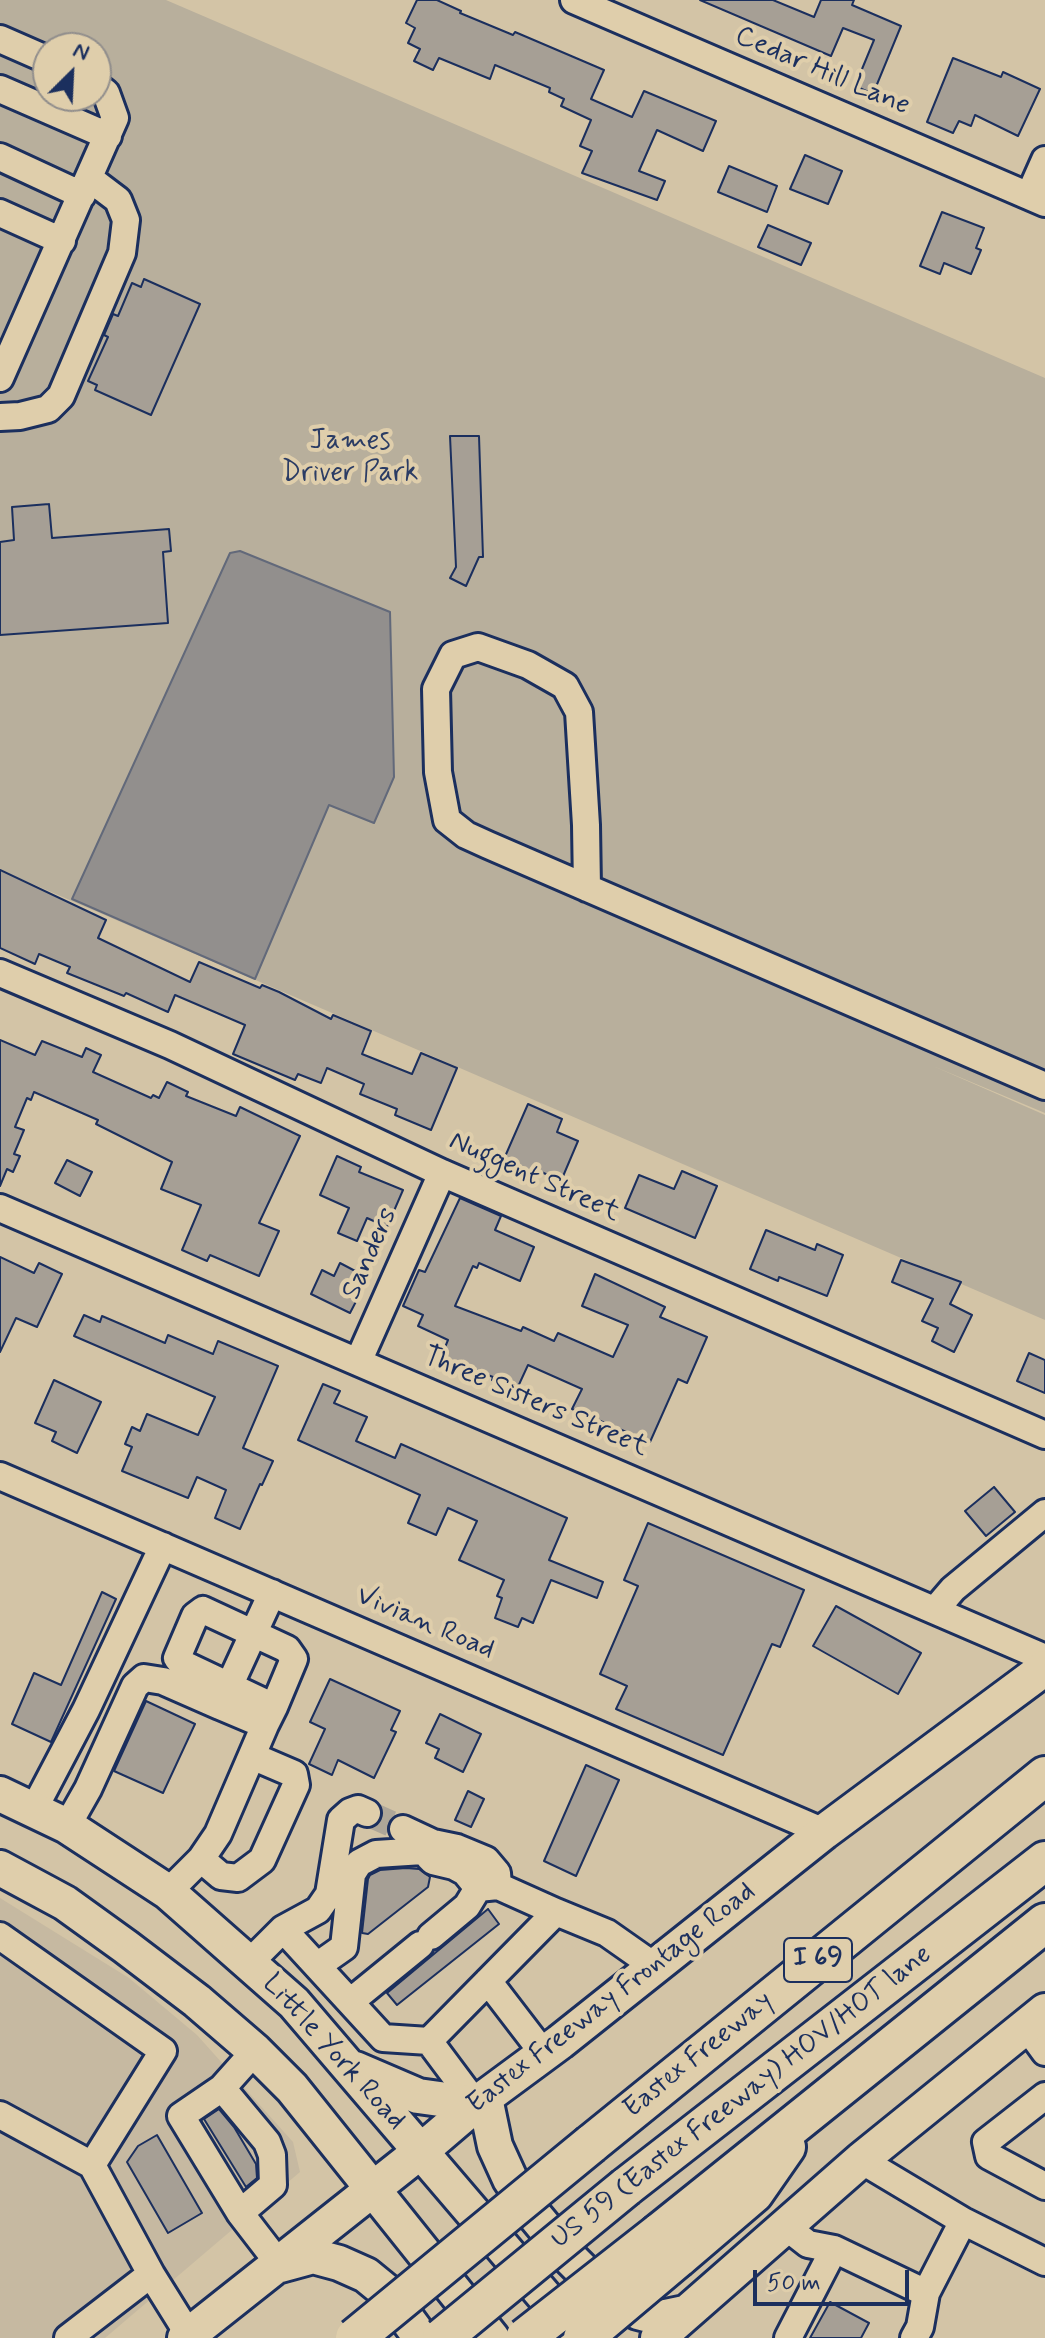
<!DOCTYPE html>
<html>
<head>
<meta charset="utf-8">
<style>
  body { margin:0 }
  #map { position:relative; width:1045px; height:2338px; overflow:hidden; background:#d3c4a6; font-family:Mynerve,sans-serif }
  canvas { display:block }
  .north { position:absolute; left:32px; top:32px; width:80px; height:80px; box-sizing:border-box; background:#dfceab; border:2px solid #918e8c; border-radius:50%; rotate:24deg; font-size:22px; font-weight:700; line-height:32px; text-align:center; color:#1b2f5e }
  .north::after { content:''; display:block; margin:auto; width:28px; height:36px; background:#1b2f5e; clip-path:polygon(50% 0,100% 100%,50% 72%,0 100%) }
  .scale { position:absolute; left:753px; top:2270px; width:156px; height:36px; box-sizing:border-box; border:4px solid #1b2f5e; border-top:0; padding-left:10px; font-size:24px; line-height:28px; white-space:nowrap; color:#1b2f5e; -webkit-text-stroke:6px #dfceab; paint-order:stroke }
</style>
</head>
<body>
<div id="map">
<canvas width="1045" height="2338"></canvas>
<div class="north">N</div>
<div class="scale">50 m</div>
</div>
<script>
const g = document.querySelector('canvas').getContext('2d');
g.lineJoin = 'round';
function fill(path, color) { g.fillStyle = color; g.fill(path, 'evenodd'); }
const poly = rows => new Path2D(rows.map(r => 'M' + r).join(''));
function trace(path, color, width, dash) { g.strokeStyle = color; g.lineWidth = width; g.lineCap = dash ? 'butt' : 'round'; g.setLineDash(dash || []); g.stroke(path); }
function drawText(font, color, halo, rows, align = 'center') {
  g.font = font + ' Mynerve,sans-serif'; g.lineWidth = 8; g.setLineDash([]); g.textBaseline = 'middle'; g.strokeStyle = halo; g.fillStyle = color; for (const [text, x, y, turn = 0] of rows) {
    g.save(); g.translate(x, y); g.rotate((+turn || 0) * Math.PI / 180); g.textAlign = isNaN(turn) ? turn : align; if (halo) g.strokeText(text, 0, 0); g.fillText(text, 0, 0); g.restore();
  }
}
fill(poly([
  [0,1898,129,1978,197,2035,293,2142,300,2172,105,2338,0,2338]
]), '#c6b9a1');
fill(poly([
  [0,0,166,0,1045,378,1045,1113,933,1066,1045,1115,1045,1320,0,870],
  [48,48,96,48,96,96,48,96]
]), '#b8af9c');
const water = poly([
  [240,551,390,612,394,777,374,823,329,805,255,979,72,899,230,553,240,551]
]);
fill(water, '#928f8d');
trace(water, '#62697a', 2);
const building = poly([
  [417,0,437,0,461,11,460,13,513,35,515,32,604,70,591,99,632,117,644,91,716,121,703,151,657,130,639,171,665,181,657,200,582,173,592,151,580,146,591,120,561,106,564,99,549,92,550,88,495,65,490,79,439,58,433,70,414,61,420,49,408,43,415,28,406,23,417,0],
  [700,0,773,0,814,17,821,0,854,0,852,5,901,26,873,94,855,86,874,40,843,28,831,56,700,0],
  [953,58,1001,77,1003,72,1040,89,1018,136,975,115,971,126,959,121,953,133,927,122,953,58],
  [805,155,842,171,828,204,790,189,805,155],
  [729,166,777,186,767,212,718,192,729,166],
  [942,212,984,228,976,248,981,250,971,274,944,263,940,274,920,266,942,212],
  [768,225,811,243,801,265,758,247,768,225],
  [144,279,200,304,151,415,95,390,97,385,88,381,108,337,104,335,113,314,118,316,132,283,141,287,144,279],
  [450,436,479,436,483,557,479,557,466,586,450,578,456,567,450,436],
  [49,504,52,538,169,529,171,551,163,552,168,623,0,635,0,542,14,540,12,507,49,504],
  [0,870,106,920,98,938,190,982,199,962,260,988,262,985,279,992,331,1019,333,1015,371,1031,362,1054,412,1074,421,1053,457,1068,431,1130,395,1115,397,1109,360,1094,364,1084,327,1068,321,1083,298,1074,295,1080,233,1054,245,1025,175,995,168,1012,126,993,124,996,67,973,70,967,39,954,35,964,0,948,0,870],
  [0,1040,35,1055,42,1041,82,1057,86,1048,101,1055,93,1072,151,1098,153,1095,159,1098,167,1082,188,1092,186,1096,236,1116,240,1107,300,1136,259,1223,279,1231,259,1276,210,1255,207,1261,182,1250,201,1205,161,1189,172,1162,96,1124,98,1120,34,1092,31,1100,27,1098,15,1127,24,1130,14,1154,20,1156,13,1172,7,1169,0,1186,0,1040],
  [528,1104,562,1119,557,1132,578,1141,561,1181,537,1170,532,1182,500,1168,528,1104],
  [337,1156,361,1167,359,1172,403,1190,387,1227,367,1218,357,1241,338,1233,349,1208,320,1195,337,1156],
  [67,1160,92,1172,80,1196,55,1183,67,1160],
  [682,1171,717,1186,695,1238,625,1208,639,1175,674,1189,682,1171],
  [460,1198,501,1216,495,1230,534,1247,520,1281,479,1263,477,1268,473,1266,455,1306,521,1331,523,1327,554,1341,558,1333,613,1357,628,1325,582,1306,595,1274,665,1307,660,1317,707,1337,687,1383,678,1379,650,1442,572,1409,582,1389,528,1365,516,1391,492,1380,493,1377,441,1357,448,1340,418,1326,423,1315,403,1306,419,1270,425,1272,460,1198],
  [766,1230,815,1250,817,1244,843,1255,827,1296,779,1277,778,1281,750,1269,766,1230],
  [0,1257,34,1273,39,1263,62,1274,37,1327,16,1318,0,1352,0,1257],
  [901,1260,961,1282,950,1304,972,1315,954,1352,932,1341,938,1328,922,1321,933,1299,892,1282,901,1260],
  [340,1263,359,1273,354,1284,363,1288,350,1313,311,1294,322,1270,334,1276,340,1263],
  [84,1315,100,1322,102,1316,165,1343,168,1335,213,1354,218,1341,278,1366,243,1448,273,1461,262,1485,260,1484,240,1529,215,1518,226,1490,197,1477,188,1498,122,1471,132,1447,125,1444,132,1427,140,1431,147,1414,198,1435,215,1397,74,1336,84,1315],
  [1029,1353,1045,1360,1045,1393,1017,1381,1029,1353],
  [54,1380,101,1402,77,1453,52,1441,56,1432,35,1423,54,1380],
  [323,1384,340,1391,334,1403,367,1417,356,1441,395,1458,401,1444,567,1518,549,1560,603,1582,597,1598,551,1580,533,1623,522,1618,518,1627,495,1618,502,1598,497,1596,504,1580,459,1560,477,1521,448,1508,436,1535,408,1523,420,1495,298,1440,323,1384],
  [994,1487,1015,1512,986,1536,965,1511,994,1487],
  [648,1523,804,1590,780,1647,772,1644,723,1755,616,1709,627,1686,600,1674,638,1586,624,1580,648,1523],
  [102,1592,116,1599,51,1742,12,1724,34,1673,61,1685,102,1592],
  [836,1606,921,1653,898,1694,813,1646,836,1606],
  [330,1679,400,1711,391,1730,396,1732,374,1778,338,1760,332,1775,309,1764,325,1729,310,1722,330,1679],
  [146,1701,195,1724,163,1793,114,1771,146,1701],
  [440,1714,481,1734,463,1772,435,1758,439,1749,426,1743,440,1714],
  [586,1765,619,1780,576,1876,544,1861,586,1765],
  [468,1791,484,1799,471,1827,455,1820,468,1791],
  [406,1868,419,1869,430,1877,428,1887,368,1934,362,1933,368,1879,370,1875,380,1870,406,1868],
  [488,1909,499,1924,397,2005,387,1993,488,1909],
  [219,2109,234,2127,256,2164,257,2178,246,2187,204,2119,219,2109],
  [157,2135,202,2213,168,2233,127,2162,138,2146,157,2135],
  [830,2302,869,2323,861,2338,810,2338,830,2302]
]);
fill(building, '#a69f95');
trace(building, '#1b2f5e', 2);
trace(poly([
  [367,1813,403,1829]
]), '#aea698', 26, [26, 13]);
const minor = poly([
  [574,0,1045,203],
  [0,39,48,60],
  [0,89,108,136],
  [0,157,82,195],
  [1029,196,1045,160],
  [0,213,62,241],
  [0,378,115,118,106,93,96,85],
  [0,417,20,416,48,409,61,396,122,253,126,220,118,200,89,178],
  [587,888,586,825,579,712,565,686,528,665,478,647,453,655,436,689,438,772,447,820,466,835,488,845,1045,1086],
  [0,973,170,1045,442,1173,1045,1435],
  [0,1208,1045,1658],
  [358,1362,442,1173],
  [0,1476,824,1832],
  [935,1610,953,1589,1045,1513],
  [265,1725,220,1706,272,1593],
  [34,1809,86,1710,163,1546],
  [67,1826,88,1789,135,1686,144,1678,163,1681,220,1706],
  [403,1829,433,1843],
  [429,1857,433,1861,454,1866,465,1872,478,1888,498,1886,556,1912],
  [201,1859,221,1876,238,1878,262,1860,296,1785,294,1774,252,1756],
  [168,1892,201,1859,218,1834,265,1725,274,1707,294,1659,287,1649,203,1610,195,1616,177,1658,181,1663,274,1707],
  [283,1929,318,1910,329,1894,341,1820,350,1812,358,1809,367,1813],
  [0,1936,163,2051,92,2165,151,2274,68,2338],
  [431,1936,467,1906,478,1888],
  [249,1963,283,1929,383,2038,429,2041,556,1912,607,1933,654,1966],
  [317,1966,344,1947,352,1874,359,1863,376,1854,423,1851,433,1843,457,1848,486,1860,497,1873,498,1886],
  [488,1981,544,2054],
  [350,2002,420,1945],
  [1026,2026,1045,2052],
  [429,2041,476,2104],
  [255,2051,222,2088,267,2142,272,2155,273,2185,240,2213,280,2265],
  [222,2088,181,2116,240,2213],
  [1045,2096,986,2142,989,2156,1045,2186],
  [0,2115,92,2165],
  [861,2160,963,2221,1045,2262],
  [785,2226,808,2244,834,2249,926,2293],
  [151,2274,189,2335],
  [788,2338,834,2249],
  [914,2338,920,2327,926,2293,963,2221]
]);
const major = poly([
  [0,1794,67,1826,168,1892,294,2003,575,2332],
  [0,1868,65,1903,126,1947,197,2001,255,2051,292,2088,492,2338],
  [355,2069,418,2096,476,2104],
  [485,2098,495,2146,510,2179,531,2211,570,2258,603,2291,638,2312,661,2318,685,2313],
  [280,2265,313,2256,339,2263,366,2275,388,2293,421,2338],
  [185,2338,421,2151,476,2104,560,2042,824,1832,1045,1668],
  [658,2338,861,2160,1045,2011]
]);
const highway = poly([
  [591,2144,1045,1776],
  [626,2187,1045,1861],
  [659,2233,1045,1923],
  [678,2258,754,2193,786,2147]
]);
trace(minor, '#1b2f5e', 32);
trace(major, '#1b2f5e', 40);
trace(highway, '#1b2f5e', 44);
trace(minor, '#dfceab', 26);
trace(major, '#dfceab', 34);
trace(highway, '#dfceab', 38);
const highwayBridge = poly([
  [355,2338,591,2144],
  [442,2338,626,2187],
  [525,2338,659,2233],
  [583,2338,678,2258]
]);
trace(highwayBridge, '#1b2f5e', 44, []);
trace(highwayBridge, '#dfceab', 38);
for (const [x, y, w] of [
  [818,1960,68]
]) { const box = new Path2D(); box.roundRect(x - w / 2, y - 22, w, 44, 6); g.fillStyle = '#dfceab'; g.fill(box); trace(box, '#1b2f5e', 2); }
drawText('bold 26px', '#1b2f5e', null, [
  ["I 69",818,1960]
]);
drawText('28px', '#1b2f5e', '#dfceab', [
  ["Cedar Hill Lane",822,72,23],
  ["Nuggent Street",534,1178,24],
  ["Sanders",371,1254,-66],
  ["Three Sisters Street",535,1403,23],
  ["Vivian Road",425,1624,23],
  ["Eastex Freeway Frontage Road",612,1999,-38],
  ["Little York Road",333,2053,48],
  ["Eastex Freeway",699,2056,-39],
  ["US 59 (Eastex Freeway) HOV/HOT lane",742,2098,-38]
]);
drawText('28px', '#2b3c64', '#dfceab', [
  ["James",350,442],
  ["Driver Park",350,474]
]);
</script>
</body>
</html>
